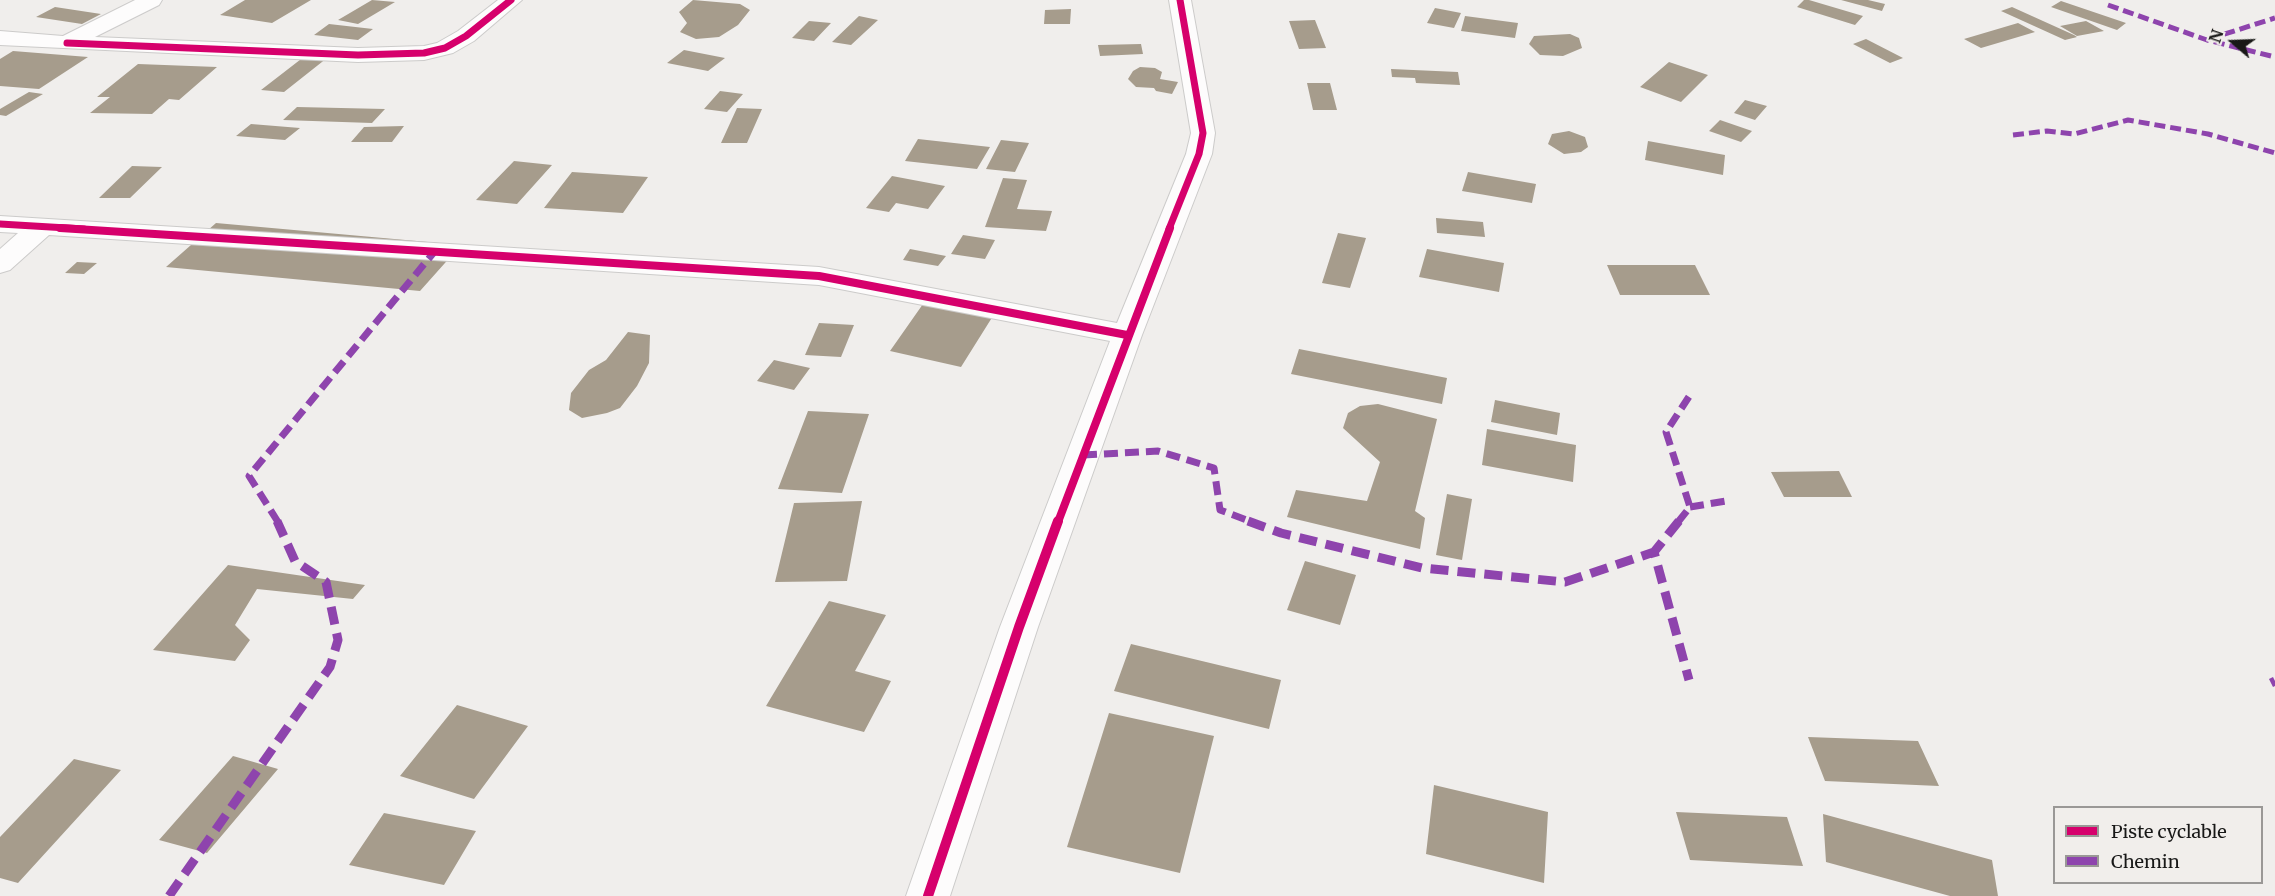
<!DOCTYPE html>
<html>
<head>
<meta charset="utf-8">
<style>
  body { margin:0 }
  #map { position:relative; width:2275px; height:896px; overflow:hidden; background:#f0eeec; font-family:Merriweather,serif }
  canvas { display:block }
  .legend { position:absolute; left:2053px; top:806px; width:210px; height:78px; box-sizing:border-box; background:#f1eeeb; border:2px solid #9a9896; margin:0; padding:8px 10px; list-style:none; font-size:18px; color:#181817 }
  .legend li { display:flex; align-items:center; gap:12px; height:30px }
  .legend b { width:30px; border:2px solid #9a9896 }
  .north { position:absolute; left:2203px; top:12px; width:60px; height:60px; -webkit-text-stroke:4px #f1eeeb; paint-order:stroke; rotate:289deg; font-size:16px; font-weight:700; line-height:24px; text-align:center; color:#181817 }
  .north::after { content:''; display:block; margin:auto; width:21px; height:27px; background:#181817; clip-path:polygon(50% 0,100% 100%,50% 72%,0 100%) }
</style>
</head>
<body>
<div id="map">
<canvas width="2275" height="896"></canvas>
<ul class="legend">
<li><b style="height:8px;background:#d6006c"></b>Piste cyclable</li>
<li><b style="height:8px;background:#8e44ad"></b>Chemin</li>
</ul>
<div class="north">N</div>
</div>
<script>
const g = document.querySelector('canvas').getContext('2d');
g.lineJoin = 'round';
function fill(path, color) { g.fillStyle = color; g.fill(path, 'evenodd'); }
const poly = rows => new Path2D(rows.map(r => 'M' + r).join(''));
function trace(path, color, width, dash) { g.strokeStyle = color; g.lineWidth = width; g.lineCap = dash ? 'butt' : 'round'; g.setLineDash(dash || []); g.stroke(path); }
fill(poly([
  [245,0,311,0,272,23,220,15],
  [372,0,395,2,358,24,338,20],
  [693,0,740,4,750,10,738,25,719,37,696,39,680,32,687,23,679,12],
  [1804,0,1809,0,1863,16,1855,25,1797,7],
  [1841,0,1868,0,1885,4,1882,11],
  [2061,1,2126,23,2117,30,2051,7],
  [55,7,101,14,82,24,36,17],
  [2012,7,2074,35,2077,37,2065,40,2001,11],
  [1435,8,1461,13,1454,28,1427,23],
  [1071,9,1070,24,1044,24,1045,10],
  [859,16,878,20,851,45,832,42],
  [1465,16,1518,23,1515,38,1461,31],
  [1315,20,1326,48,1299,49,1289,21],
  [809,21,831,23,814,41,792,38],
  [2086,21,2104,31,2077,36,2060,26],
  [2018,23,2035,32,1981,48,1964,39],
  [329,24,373,29,358,40,314,35],
  [1570,34,1579,38,1582,48,1563,56,1540,55,1529,44,1534,36],
  [1866,39,1903,58,1890,63,1853,44],
  [1141,44,1143,54,1100,56,1098,45],
  [684,50,725,58,708,71,667,63],
  [13,51,88,57,39,89,0,86,0,59],
  [305,56,327,58,284,92,261,90],
  [1669,62,1708,75,1681,102,1640,87],
  [138,64,217,67,179,100,169,99,152,114,90,113,110,97,97,97],
  [1140,67,1155,68,1162,72,1160,79,1178,82,1172,94,1156,91,1154,88,1136,87,1128,79,1133,71],
  [1391,69,1458,72,1460,85,1416,83,1415,78,1392,77],
  [1307,83,1330,83,1337,110,1313,110],
  [720,91,743,94,727,112,704,109],
  [29,92,43,94,6,116,0,115,0,109],
  [1745,100,1767,106,1755,120,1734,113],
  [297,107,385,109,372,123,283,120],
  [737,108,762,109,747,143,721,143],
  [1720,120,1752,131,1741,142,1709,131],
  [251,124,300,128,285,140,236,136],
  [404,126,392,142,351,142,364,127],
  [1569,131,1585,137,1588,147,1581,152,1564,154,1548,144,1552,134],
  [918,139,990,147,977,169,905,161],
  [1001,140,1029,143,1015,172,986,169],
  [1648,141,1725,155,1723,175,1645,160],
  [514,161,552,165,517,204,476,200],
  [132,166,162,167,130,198,99,198],
  [572,172,648,177,623,213,544,208],
  [1468,172,1536,184,1532,203,1462,191],
  [892,176,945,186,928,209,896,203,889,212,866,208],
  [1003,178,1027,180,1017,209,1052,211,1046,231,985,227],
  [1436,218,1483,222,1485,237,1437,233],
  [216,223,461,245,420,291,166,267],
  [1338,233,1366,238,1350,288,1322,283],
  [963,235,995,240,985,259,951,254],
  [910,249,946,256,938,266,903,260],
  [1427,249,1504,263,1499,292,1419,277],
  [77,262,97,263,84,274,65,273],
  [1607,265,1695,265,1710,295,1620,295],
  [930,294,998,308,961,367,890,351],
  [819,323,854,325,841,357,805,355],
  [628,332,650,335,649,363,637,386,620,408,607,413,582,418,569,410,571,393,589,370,606,360],
  [1299,349,1447,378,1442,404,1291,374],
  [774,360,810,368,794,390,757,381],
  [1495,400,1560,413,1557,435,1491,422],
  [1378,404,1437,419,1415,511,1425,518,1420,549,1287,517,1296,490,1367,501,1380,462,1343,428,1348,413,1360,406],
  [808,411,869,414,842,493,778,489],
  [1487,429,1576,445,1573,482,1482,465],
  [1839,471,1852,497,1784,497,1771,472],
  [1447,494,1472,499,1462,560,1436,555],
  [862,501,847,581,775,582,794,503],
  [1305,561,1356,575,1340,625,1287,610],
  [228,565,365,585,353,599,257,589,235,625,250,640,235,661,153,650],
  [829,601,886,615,855,671,891,681,864,732,766,706],
  [1131,644,1281,680,1269,729,1114,691],
  [457,705,528,726,474,799,400,776],
  [1109,713,1214,736,1180,873,1067,847],
  [1808,737,1918,741,1939,786,1825,781],
  [233,756,278,769,207,853,159,840],
  [74,759,121,770,18,883,0,878,0,837],
  [1434,785,1548,812,1544,883,1426,854],
  [1676,812,1787,817,1803,866,1690,860],
  [384,813,476,831,444,885,349,865],
  [1823,814,1992,860,1998,896,1950,896,1826,862]
]), '#a69c8c');
const minor = poly([
  [135,0,162,0,159,5,95,37,358,48,424,46,437,43,458,31,498,0,522,0,474,41,453,53,424,60,358,62,0,45,0,31,63,36,135,0],
  [1169,0,1191,0,1215,133,1212,154,1142,335,1038,627,950,896,906,896,1000,627,1110,341,819,285,49,235,10,270,0,273,0,249,18,233,0,232,0,216,819,267,1117,323,1186,154,1191,133,1169,0]
]);
trace(minor, '#cccbca', 2);
fill(minor, '#fdfcfc');
trace(poly([
  [2108,5,2207,40,2275,57],
  [2209,39,2275,18],
  [2013,135,2047,131,2074,134,2128,120,2208,134,2275,153]
]), '#8e44ad', 5, [11, 5]);
trace(poly([
  [1083,455,1158,451,1214,468,1220,510,1252,522],
  [1690,507,1726,501],
  [278,522,249,476,435,251],
  [1678,522,1690,507,1666,432,1692,392]
]), '#8e44ad', 7, [14, 7]);
trace(poly([
  [1248,521,1281,533,1422,568,1565,582,1654,552],
  [1679,521,1654,552,1689,680],
  [2271,683,2275,681],
  [169,896,330,667,338,640,326,582,295,561,277,521]
]), '#8e44ad', 9, [18, 9]);
trace(poly([
  [67,43,358,55,424,53,445,48,466,36,511,0],
  [0,224,84,229],
  [1169,229,1199,154,1203,133,1180,0]
]), '#d6006c', 7);
trace(poly([
  [60,228,819,276,1127,335],
  [1058,522,1170,228]
]), '#d6006c', 8);
trace(poly([
  [928,896,1019,627,1058,521]
]), '#d6006c', 10);
</script>
</body>
</html>
